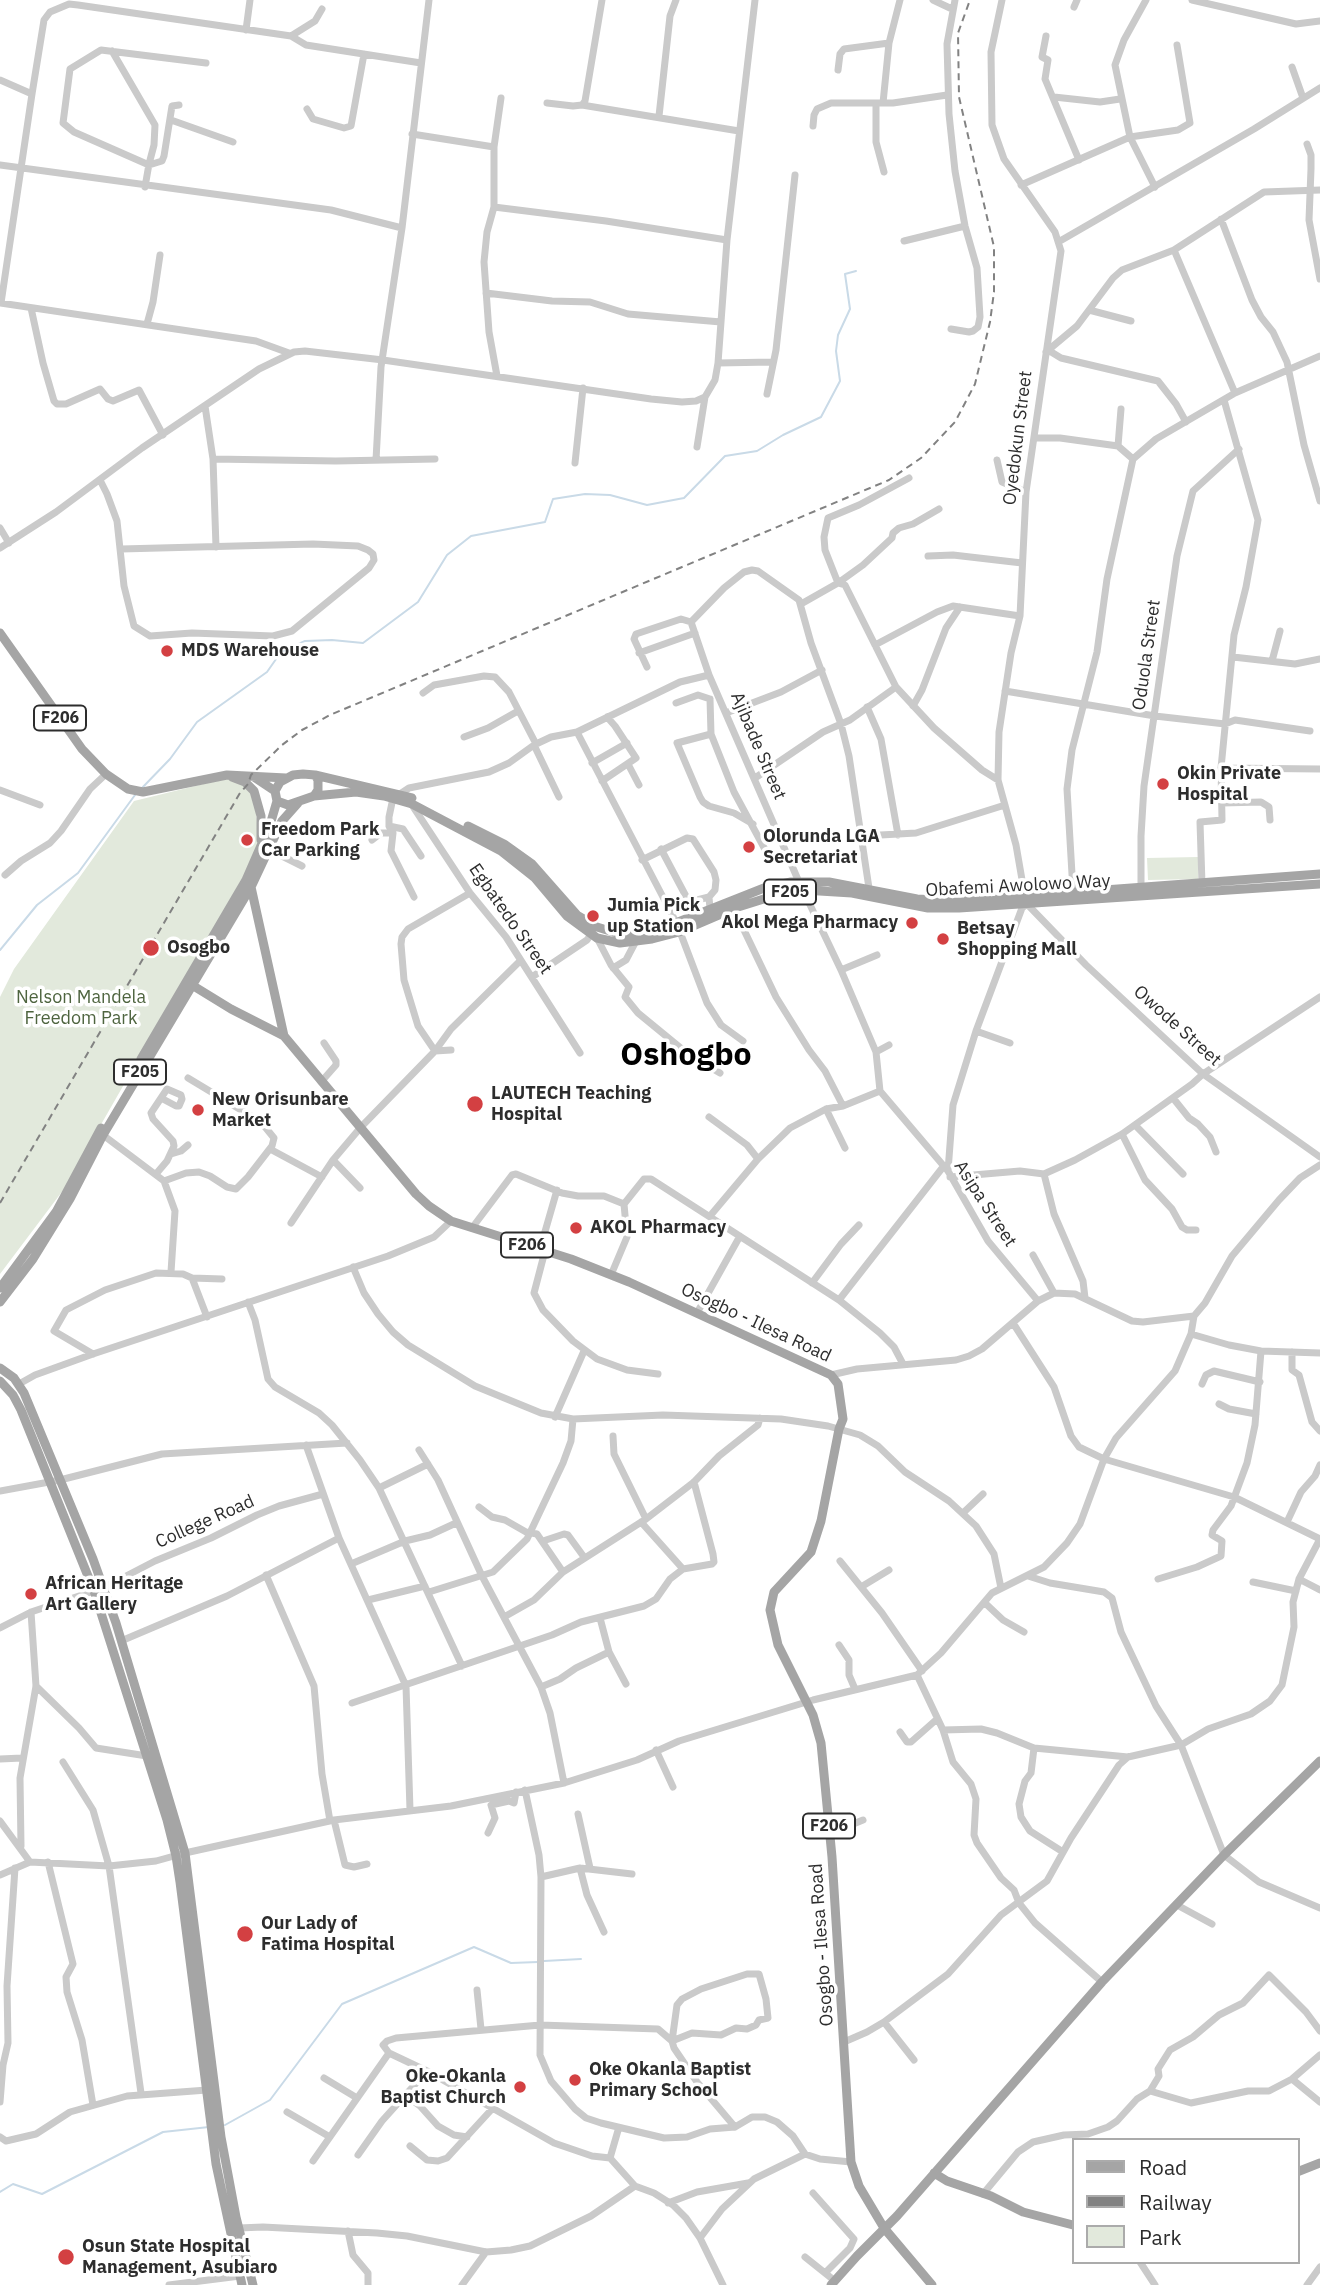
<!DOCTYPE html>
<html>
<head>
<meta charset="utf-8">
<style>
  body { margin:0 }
  #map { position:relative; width:1320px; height:2285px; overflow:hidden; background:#fff; font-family:"IBM Plex Sans",sans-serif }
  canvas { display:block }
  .legend { position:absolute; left:1072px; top:2138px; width:228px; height:126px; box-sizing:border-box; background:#fff; border:2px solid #ababab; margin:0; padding:9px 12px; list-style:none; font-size:21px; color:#2d2d2d }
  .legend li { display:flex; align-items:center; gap:14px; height:35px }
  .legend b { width:35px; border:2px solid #ababab }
</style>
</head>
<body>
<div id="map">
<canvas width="1320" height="2285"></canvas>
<ul class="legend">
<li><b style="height:9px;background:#a5a5a5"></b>Road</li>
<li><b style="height:9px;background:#828282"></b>Railway</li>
<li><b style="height:19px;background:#e2e9dc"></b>Park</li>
</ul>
</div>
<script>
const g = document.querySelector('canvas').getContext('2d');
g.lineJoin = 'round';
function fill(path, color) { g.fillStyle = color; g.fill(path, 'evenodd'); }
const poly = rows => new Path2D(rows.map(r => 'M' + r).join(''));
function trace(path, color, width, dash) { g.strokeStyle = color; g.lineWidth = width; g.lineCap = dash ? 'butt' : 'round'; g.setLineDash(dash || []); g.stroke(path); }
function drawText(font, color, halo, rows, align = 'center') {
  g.font = font + ' "IBM Plex Sans",sans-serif'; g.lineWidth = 7; g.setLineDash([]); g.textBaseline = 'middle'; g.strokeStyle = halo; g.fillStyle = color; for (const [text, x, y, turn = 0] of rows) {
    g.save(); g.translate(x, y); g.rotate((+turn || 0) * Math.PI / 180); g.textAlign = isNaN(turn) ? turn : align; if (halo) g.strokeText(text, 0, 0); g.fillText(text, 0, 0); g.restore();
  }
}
fill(poly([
  [240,775,254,786,259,849,64,1189,0,1274,0,997,14,969,134,801],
  [1198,857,1198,879,1148,880,1147,858]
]), '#e2e9dc');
trace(poly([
  [141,789,170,759,197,722,267,672,281,652,305,641,332,640,363,643,418,602,447,555,471,536,545,522,553,499,585,494,610,495,647,505,684,498,725,456,757,451,783,435,821,417,840,381,836,351,838,335,850,309,845,274,856,271],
  [0,950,37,905,78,873,135,795],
  [544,1961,581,1959],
  [225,2125,270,2100,342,2004,474,1947,511,1963,538,1962],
  [0,2192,13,2184,42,2194,163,2132,209,2127]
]), '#c9dae7', 2);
trace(poly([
  [933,0,952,9],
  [1002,0,991,52,992,125,1004,159,1055,232,1061,251,1026,492,1020,616,1011,653,999,732,998,780,1016,845,1025,897],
  [1146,0,1124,40,1115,65,1130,137,1155,187],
  [1192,0,1296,24,1320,21],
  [1074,7,1077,0],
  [246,30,250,0],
  [291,36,315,21,322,9],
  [1046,36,1042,57,1048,60,1045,79,1079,160],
  [112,51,155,125,154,145,149,164],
  [1292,67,1303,98],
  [838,70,840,54,844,49,889,43],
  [0,80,32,94],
  [1054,97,1100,102,1120,99],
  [547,103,573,106,582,105,585,101,602,0],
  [876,103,876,142,884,172],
  [883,103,889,43,900,0],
  [179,105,172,106,164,156,162,161,149,165,74,132,63,123,70,69,101,50,206,63],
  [582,105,739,131],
  [307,109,313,119,344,128,351,126,364,54],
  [659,116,670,16,676,0],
  [171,120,233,142],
  [813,126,814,115,817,109,831,103,893,103,947,95],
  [412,134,494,147,494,207,606,221,727,240],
  [1307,144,1311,155,1311,169,1309,220,1320,279],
  [494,147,501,98],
  [0,165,331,210,402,228],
  [1021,185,1130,137,1178,130,1190,123,1177,45],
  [145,187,149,164],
  [494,207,487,232,484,262,489,332,497,376],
  [1221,219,1252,300,1261,317,1273,332,1287,362,1304,445,1320,501],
  [904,241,965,226],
  [1060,241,1254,129,1320,88],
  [1174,250,1235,393],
  [486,293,552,301,590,302,628,314,721,322],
  [0,303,256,341,289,353],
  [1,303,32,94,44,20,50,12,69,4,78,5,291,36,306,45,421,63],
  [31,308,43,363,54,401,57,404,66,404,100,389,108,399,113,401,139,390,163,435],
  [1089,310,1131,321],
  [147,324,153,302,160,255],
  [951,329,969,332,973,331,978,327,980,317,977,268,965,226,955,171,949,114,947,44,955,0],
  [1048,350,1061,358,1158,381,1176,404,1186,422],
  [1046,352,1077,326,1113,278,1122,270,1174,250,1264,192,1320,190],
  [718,363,772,362],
  [767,394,776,350,795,175],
  [205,406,213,459,216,547],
  [1034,438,1060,438,1118,446,1133,459],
  [1118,446,1121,409],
  [697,447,705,397],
  [213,459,336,461,435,459],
  [376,460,381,367,402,228,429,0],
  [997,460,1002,482,1026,492],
  [575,463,583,388],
  [909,478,859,505,828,518,824,537,825,550,838,583,845,585,896,687,934,728,982,770,998,780],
  [100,480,107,494,117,521,124,586,134,626,150,636,192,633,273,636,292,631,369,568,374,560,373,554,368,550,358,546,313,544,121,549],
  [0,528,9,543],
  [0,548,56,512,142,448,259,369,294,352,305,351,383,360,651,399,682,402,696,401,705,397,715,380,718,363,727,240,755,0],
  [928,556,953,555,1022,563],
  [801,604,838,583,863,565,892,538,893,533,899,528,913,524,939,509],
  [691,622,724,588,744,572,752,570,758,571,799,600,811,643,841,724,849,756,869,888],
  [691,622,709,675,799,882],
  [875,645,937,612,953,606,1020,616],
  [639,653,695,633],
  [1233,657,1295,664,1320,659],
  [1272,661,1280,631],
  [647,667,634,639,636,634,681,619,691,622],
  [1005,691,1155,716,1225,724,1235,720,1310,731],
  [423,693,434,685,484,676,495,677,509,692,536,744],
  [710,699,711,734,734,792,768,855,776,859,788,856],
  [676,703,698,695,710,699],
  [913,706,922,690,946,628,960,607],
  [867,707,881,739,898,835],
  [726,713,781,692,822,670],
  [577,732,677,924,707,1003,721,1025,743,1041],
  [711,734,677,743,700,797,703,802,709,806,734,813,753,824],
  [464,737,488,728,518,711],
  [534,745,559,797],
  [592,763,627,743],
  [628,764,639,785],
  [1221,768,1320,769],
  [755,778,823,732,850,720,896,687],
  [602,781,636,758,615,726,607,717],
  [0,790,40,805],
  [400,794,409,788,489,772,509,763,534,745,551,737,577,732,680,682,709,675],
  [393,798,389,817,389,826,393,833,391,851,414,897],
  [1222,803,1261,802,1269,807,1270,820],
  [412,805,470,893,506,937,580,1053],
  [389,826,403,829,421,856],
  [863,836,916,833,1005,805],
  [372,840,381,833,393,833],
  [268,849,302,866],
  [661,849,689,902,709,897],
  [642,860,687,838,693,839,714,872,716,880,715,890,709,897,710,909],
  [5,875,21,861,50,843,61,831,90,789,106,774],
  [1202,884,1200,822,1222,820,1221,768,1234,635,1246,587,1257,526,1258,520,1224,400],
  [1141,886,1141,836,1144,786,1177,556,1193,491,1239,449],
  [803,890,841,970,876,1052,880,1091,948,1171,988,1241,1038,1301],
  [1073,891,1067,789,1072,750,1097,652,1107,579,1133,459,1156,439,1235,393,1320,356],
  [1026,903,1086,965,1203,1074,1320,1157],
  [732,905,776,997,809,1050,825,1071,843,1106],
  [597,938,611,965,629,987,625,997,638,1013,688,1054,720,1073],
  [613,968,626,960,636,941],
  [841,970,877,955],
  [532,977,587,940,592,933],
  [976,1031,1010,1043],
  [451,1050,435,1051,418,1026,404,980,401,944,402,937,408,929,470,893],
  [876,1052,889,1045],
  [321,1082,336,1065,336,1061,324,1043],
  [1173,1098,1189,1118,1198,1124,1210,1137,1216,1152],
  [826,1109,845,1148],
  [709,1117,747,1145,758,1159],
  [1135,1125,1183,1174],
  [1122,1134,1145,1180,1172,1209,1182,1227,1187,1230,1196,1230],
  [103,1135,164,1181,175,1211,171,1272],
  [270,1149,322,1177],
  [171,1154,181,1151,188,1145],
  [333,1160,360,1188],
  [948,1171,953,1105,976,1031,1022,908,1027,904],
  [156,1174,167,1161,174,1146,173,1141,153,1119,151,1113,167,1089,181,1095,182,1099,179,1106,176,1106,161,1098],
  [1044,1174,1054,1214,1083,1281,1085,1298],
  [950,1177,1020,1171,1044,1174,1075,1160,1122,1134,1192,1084,1203,1074,1320,997],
  [164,1181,186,1173,199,1172,210,1176,227,1187,236,1189,248,1177,272,1146,274,1138,261,1122,188,1078],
  [710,1216,758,1159,790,1128,826,1109,843,1106,880,1091],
  [291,1223,333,1160,361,1127,435,1051,451,1029,520,961],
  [472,1228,512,1175,516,1174,562,1193,578,1196,604,1196,624,1204],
  [540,1249,557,1190],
  [545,1251,534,1293,543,1310,573,1341,597,1359,627,1370,658,1374],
  [1033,1255,1054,1293],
  [353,1267,364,1293,378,1314,393,1332,408,1345,475,1386,541,1413,573,1419,663,1415,781,1419,828,1426,860,1435,878,1446,905,1472,949,1501,976,1526,994,1554,1001,1588],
  [611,1275,627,1237,624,1204,644,1179,651,1179,839,1300,880,1333,894,1347,903,1364],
  [192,1278,222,1279],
  [812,1283,841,1244,859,1225],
  [839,1300,943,1167],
  [248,1302,255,1320,268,1379,275,1387,319,1413,332,1425,360,1460,379,1488,462,1666],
  [697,1313,740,1236],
  [1013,1323,1054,1387,1071,1436,1079,1447,1104,1459,1234,1497,1320,1539],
  [1191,1334,1229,1345,1261,1351,1320,1353],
  [1292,1352,1292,1370,1299,1375,1312,1422,1320,1431],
  [93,1354,54,1331,66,1310,105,1290,156,1273,183,1274,192,1278,207,1317],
  [831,1375,857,1369,956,1360,969,1356,982,1349,1038,1301,1054,1293,1075,1294,1132,1321,1143,1322,1194,1316],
  [19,1384,35,1375,93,1354,388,1256,434,1237,451,1221],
  [1202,1384,1206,1375,1214,1371,1260,1382],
  [1219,1404,1229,1409,1256,1414],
  [555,1417,584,1351],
  [613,1436,614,1454,646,1519],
  [306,1445,339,1538,406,1686,410,1810],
  [419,1450,438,1480,482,1576,541,1687,550,1713,564,1783],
  [379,1488,428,1464],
  [0,1491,60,1480,162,1454,347,1443],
  [479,1507,492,1517,505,1520,526,1532,537,1534,563,1572],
  [963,1513,983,1494],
  [641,1522,683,1569],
  [1287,1522,1301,1492,1315,1476,1320,1465],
  [543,1541,564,1534,568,1535,584,1557],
  [840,1561,882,1613,922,1671],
  [351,1564,405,1541,430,1535,456,1523],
  [266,1575,314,1686,322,1774,330,1821],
  [1028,1576,1050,1583,1104,1592,1112,1598,1121,1632,1156,1706,1181,1745,1224,1855,1259,1882,1320,1908],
  [1158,1579,1197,1567,1221,1556,1222,1541,1212,1535,1213,1530,1231,1506,1247,1463,1255,1425,1261,1351],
  [1299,1579,1320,1590],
  [1253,1582,1296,1591],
  [861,1587,889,1570],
  [429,1592,493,1572,527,1539,563,1463,571,1441,573,1419],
  [368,1600,425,1586],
  [985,1603,1003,1620,1024,1632],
  [504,1617,534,1600,563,1572,646,1519,694,1482,719,1456,758,1425,760,1418],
  [600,1618,609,1652,626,1684],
  [0,1628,31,1612,103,1588,155,1561,211,1538,257,1515,279,1506,323,1494],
  [121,1641,227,1596,339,1538],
  [839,1645,849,1660,849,1675,855,1689],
  [917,1675,943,1730,953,1762,971,1784,976,1799,974,1835,977,1843,1001,1878,1014,1890,1019,1903,1035,1923,1102,1982],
  [36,1686,79,1728,96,1748,147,1756],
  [541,1687,560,1679,576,1668,609,1652],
  [352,1703,552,1635,581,1622,644,1606,656,1599,670,1579,683,1569,712,1564,714,1562,713,1554,694,1482],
  [943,1730,981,1729,997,1733,1034,1748,1128,1757,1181,1745,1208,1729,1251,1714,1270,1701,1282,1685,1294,1627,1293,1602,1299,1579,1320,1539],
  [900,1732,907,1742,911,1742,937,1719],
  [1034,1748,1031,1773,1025,1781,1019,1804,1021,1817,1030,1831,1063,1852],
  [656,1750,673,1787],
  [0,1759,22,1758],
  [63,1762,93,1810,109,1866,141,2093],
  [525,1790,539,1855,541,1877,540,2055,551,2081,575,2109,586,2118,601,2123,664,2138,687,2137,710,2129,735,2127,752,2117,765,2117,777,2122,793,2136,805,2154,820,2159,851,2162],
  [578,1814,590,1868],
  [334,1820,345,1865,354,1867,367,1864],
  [0,1821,30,1862],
  [488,1833,495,1818,491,1805,509,1801,514,1803,516,1792],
  [829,1834,863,1820],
  [21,1846,20,1778,36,1686,31,1612],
  [48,1862,73,1964,66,1977,67,1992,82,2040,93,2105],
  [580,1868,587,1895,604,1932],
  [0,1875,30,1862,109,1866,156,1861,185,1853,334,1820,451,1806,564,1783,637,1760,679,1741,813,1700,917,1675,941,1653,992,1593,1044,1567,1067,1543,1080,1524,1104,1459,1116,1438,1175,1371,1191,1334,1194,1316,1205,1303,1232,1256,1279,1200,1300,1178,1320,1165],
  [541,1877,580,1868,632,1874],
  [1177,1905,1212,1924],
  [477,1990,481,2029],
  [884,2022,914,2060],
  [672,2041,658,2029,540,2025,396,2038,387,2041,383,2045,389,2053,427,2071,554,2143,592,2156,610,2158,635,2186,654,2193,673,2205,686,2218,700,2238,723,2285],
  [672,2041,692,2033,721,2035,736,2028,747,2029,756,2025,759,2020,768,2018,766,1999,759,1974,747,1974,701,1989,682,1999,677,2005,672,2041,674,2048,697,2082,735,2127],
  [844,2042,867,2032,884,2022,948,1974,1001,1915,1047,1881,1071,1838,1119,1765,1128,1757],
  [324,2078,357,2098],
  [1292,2079,1320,2102],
  [1150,2091,1191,2103,1248,2091,1269,2091,1292,2079,1320,2055],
  [405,2095,420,2106,438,2126,454,2135,467,2137],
  [0,2102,3,2065,8,2043,7,1986,15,1868],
  [287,2112,330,2137],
  [0,2137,6,2141,36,2134,70,2112,127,2096,207,2090],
  [410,2146,427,2160,438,2161,447,2158,492,2109],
  [358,2155,382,2121,427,2071],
  [610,2158,619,2127],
  [313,2161,389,2053],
  [813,2193,854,2239,850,2248,825,2273],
  [983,2194,1018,2152,1033,2142,1064,2135,1088,2134,1108,2127,1117,2121,1137,2099,1150,2091,1159,2076,1158,2069,1170,2050,1193,2037,1219,2015,1243,2003,1269,1975,1306,2012,1320,2031],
  [668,2203,697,2192,748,2183],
  [239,2228,263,2227,377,2233,407,2236,486,2252,511,2250,530,2246,591,2216,635,2186],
  [348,2231,353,2255,368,2273,368,2285],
  [700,2238,722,2209,754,2179,805,2154],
  [805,2257,835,2281],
  [1140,2262,1155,2285],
  [169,2285,240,2276],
  [462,2285,486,2252],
  [1307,2285,1320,2267]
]), '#cacaca', 7);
trace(poly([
  [0,633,82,749,106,774,128,789,143,792,227,775,286,778],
  [303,774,315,775,318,780,318,790,314,796,288,805,277,801,275,791,280,782,293,775,303,774],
  [315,775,412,798],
  [232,777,245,782,254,791,261,816,261,840],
  [254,777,275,791],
  [314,796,356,792,384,796,412,804,501,851,535,878,567,916,597,938,620,943,652,939,679,932,735,908,786,892,803,890,852,893,928,908,959,908,1320,884],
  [468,826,504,844,532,864,577,915,597,927,623,935,658,930,764,888,791,882,829,882,917,899,956,901,1320,874],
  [251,887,284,1036,416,1194,429,1206,451,1221,571,1259,629,1282,831,1375,838,1384,843,1419,839,1429,821,1521,811,1552,774,1592,770,1610,778,1645,813,1715,821,1743,832,1857,851,2162,859,2186,884,2228,932,2285],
  [187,982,231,1009,284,1036],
  [141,1059,246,880,270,825,277,801],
  [0,1288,56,1212,101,1128],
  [0,1302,33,1259,70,1199,103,1135,251,887,282,821,298,803],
  [0,1368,14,1378,24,1393,93,1559,116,1623,185,1853,221,2137,236,2217,253,2285],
  [0,1381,13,1395,21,1410,94,1591,167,1820,176,1856,180,1882,216,2164,242,2285],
  [1297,2172,1320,2163],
  [934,2173,947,2181,991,2196,1023,2212,1073,2225],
  [831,2285,857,2256,897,2216,1102,1982,1224,1855,1320,1761]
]), '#a5a5a5', 9);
trace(poly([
  [0,1203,240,793,248,784,251,775,282,745,302,730,330,715,889,480,921,458,955,422,975,384,990,322,994,292,994,247,959,97,958,33,970,0]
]), '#828282', 2, [7, 5]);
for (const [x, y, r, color] of [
  [167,651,7,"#d34042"],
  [1163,784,7,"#d34042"],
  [247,840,7,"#d34042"],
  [749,847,7,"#d34042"],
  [593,916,7,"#d34042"],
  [912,923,7,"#d34042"],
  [943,939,7,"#d34042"],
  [151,948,9,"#d34042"],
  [475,1104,9,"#d34042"],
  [198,1110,7,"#d34042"],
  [576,1228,7,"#d34042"],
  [31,1594,7,"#d34042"],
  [245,1934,9,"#d34042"],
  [575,2080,7,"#d34042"],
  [520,2087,7,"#d34042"],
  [66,2257,9,"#d34042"]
]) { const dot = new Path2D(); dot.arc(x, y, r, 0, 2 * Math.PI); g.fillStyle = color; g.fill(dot); trace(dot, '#fff', 2.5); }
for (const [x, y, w] of [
  [60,718,52],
  [790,892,52],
  [140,1072,52],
  [527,1245,52],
  [829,1826,52]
]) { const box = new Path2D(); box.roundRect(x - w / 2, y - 12.5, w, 25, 5); g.fillStyle = '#fff'; g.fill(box); trace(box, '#2d2d2d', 2); }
drawText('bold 16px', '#2d2d2d', null, [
  ["F206",60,718],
  ["F205",790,892],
  ["F205",140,1072],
  ["F206",527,1245],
  ["F206",829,1826]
]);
drawText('18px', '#2d2d2d', '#fff', [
  ["Oyedokun Street",1018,438,-83],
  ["Oduola Street",1147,655,-82],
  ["Ajibade Street",758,746,67],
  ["Obafemi Awolowo Way",1018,886,-3],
  ["Egbatedo Street",510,919,55],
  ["Owode Street",1177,1026,42],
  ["Asipa Street",985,1204,57],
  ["Osogbo - Ilesa Road",756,1323,25],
  ["College Road",205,1522,-24],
  ["Osogbo - Ilesa Road",822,1945,-94]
]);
drawText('bold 18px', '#2d2d2d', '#fff', [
  ["MDS Warehouse",181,651],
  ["Okin Private",1177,774],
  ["Hospital",1177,795],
  ["Freedom Park",261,830],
  ["Car Parking",261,851],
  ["Olorunda LGA",763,837],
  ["Secretariat",763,858],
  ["Jumia Pick",607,906],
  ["up Station",607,927],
  ["Akol Mega Pharmacy",898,923,"right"],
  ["Betsay",957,929],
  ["Shopping Mall",957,950],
  ["Osogbo",167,948],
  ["LAUTECH Teaching",491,1094],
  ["Hospital",491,1115],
  ["New Orisunbare",212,1100],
  ["Market",212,1121],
  ["AKOL Pharmacy",590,1228],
  ["African Heritage",45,1584],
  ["Art Gallery",45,1605],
  ["Our Lady of",261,1924],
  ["Fatima Hospital",261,1945],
  ["Oke Okanla Baptist",589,2070],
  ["Primary School",589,2091],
  ["Oke-Okanla",506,2077,"right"],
  ["Baptist Church",506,2098,"right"],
  ["Osun State Hospital",82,2247],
  ["Management, Asubiaro",82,2268]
], 'left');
drawText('18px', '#4e643f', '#fff', [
  ["Nelson Mandela",81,998],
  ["Freedom Park",81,1019]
]);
drawText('bold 32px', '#000', '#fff', [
  ["Oshogbo",686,1056]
]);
</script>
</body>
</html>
